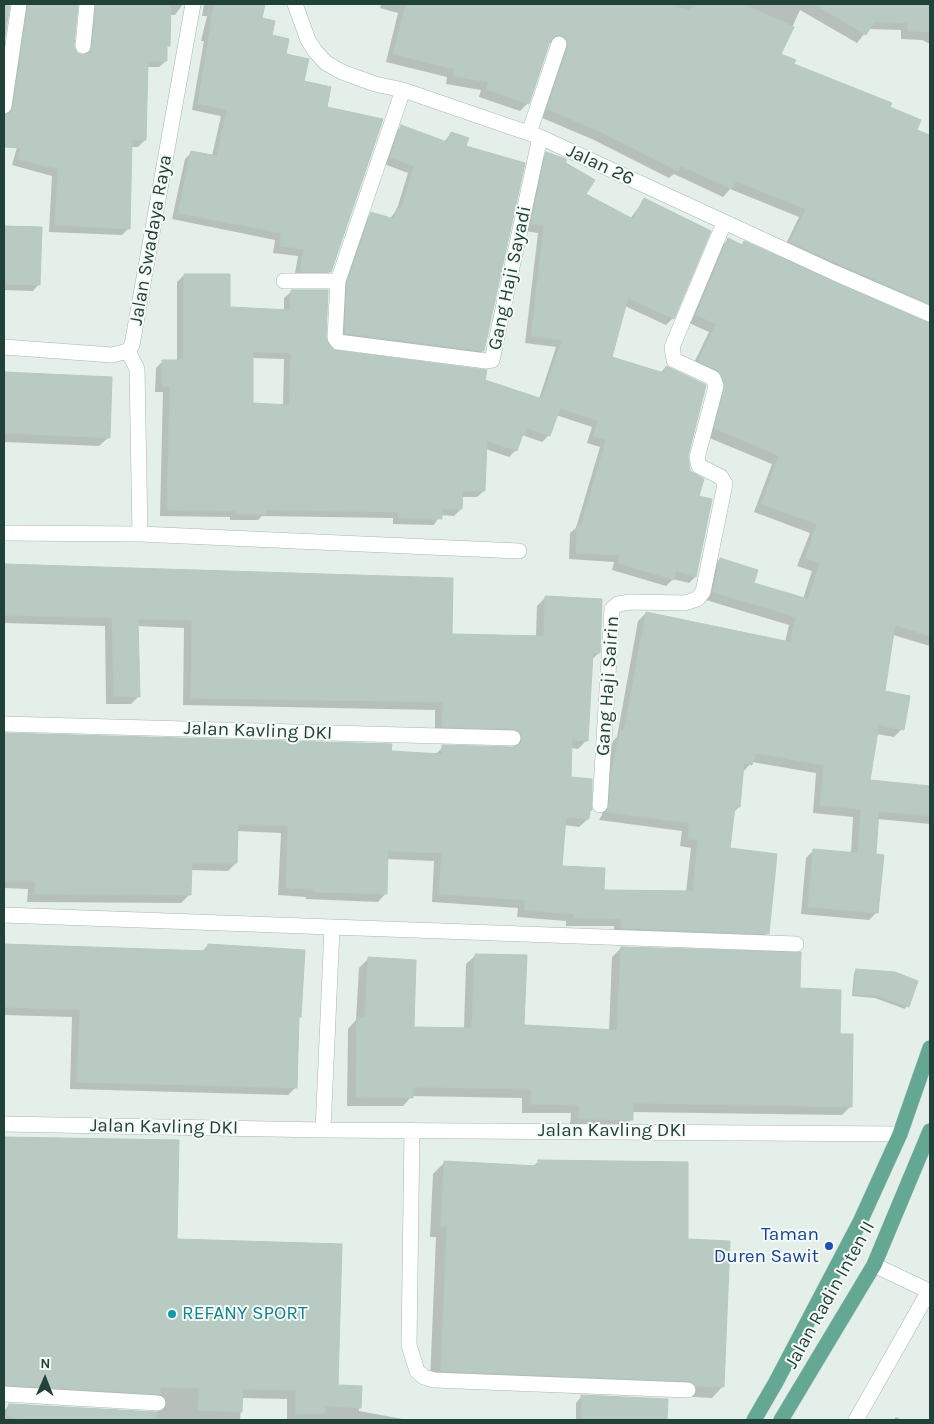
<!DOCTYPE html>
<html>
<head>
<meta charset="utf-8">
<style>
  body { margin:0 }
  #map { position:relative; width:934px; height:1424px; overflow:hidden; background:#e4efe9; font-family:Karla,sans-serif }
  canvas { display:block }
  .frame { position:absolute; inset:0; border:5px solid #214238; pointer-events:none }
  .north { position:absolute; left:20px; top:1354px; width:50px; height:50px; -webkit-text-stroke:4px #f5faf7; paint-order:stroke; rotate:1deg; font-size:14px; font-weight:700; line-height:20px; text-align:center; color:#214238 }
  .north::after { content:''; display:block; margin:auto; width:18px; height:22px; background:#214238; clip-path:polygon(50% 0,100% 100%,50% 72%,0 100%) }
</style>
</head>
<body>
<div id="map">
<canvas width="934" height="1424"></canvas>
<div class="frame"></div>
<div class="north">N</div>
</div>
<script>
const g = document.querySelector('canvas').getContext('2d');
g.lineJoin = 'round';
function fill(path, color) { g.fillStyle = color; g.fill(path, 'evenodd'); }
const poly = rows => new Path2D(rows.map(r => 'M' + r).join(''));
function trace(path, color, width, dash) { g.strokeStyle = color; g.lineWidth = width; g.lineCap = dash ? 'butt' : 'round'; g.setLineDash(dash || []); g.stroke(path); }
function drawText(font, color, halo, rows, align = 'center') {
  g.font = font + ' Karla,sans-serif'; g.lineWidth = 4; g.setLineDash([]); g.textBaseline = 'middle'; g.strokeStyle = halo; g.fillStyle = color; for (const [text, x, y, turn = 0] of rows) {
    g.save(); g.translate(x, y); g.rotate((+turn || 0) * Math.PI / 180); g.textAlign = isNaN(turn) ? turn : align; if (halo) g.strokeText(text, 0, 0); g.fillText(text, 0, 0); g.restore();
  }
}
fill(poly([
  [18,4,76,4,72,46,76,54,83,57,86,55,90,12,87,4,183,4,175,15,169,15,166,61,159,67,147,67,145,140,138,147,131,147,128,229,122,235,49,232,52,176,12,165,23,126,4,123,4,116,7,115,22,13],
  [204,4,264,4,261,19,302,82,325,108,330,271,323,278,294,278,298,256,273,253,275,240,172,219,185,159,192,152,212,156,221,116,192,110,204,41,201,41,207,16,202,16],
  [381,4,930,4,930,44,922,40,901,39,901,30,868,29,857,43,800,10,780,54,793,65,890,103,888,108,916,130,930,136,930,319,783,250,799,217,730,189,723,197,674,174,669,178,594,140,540,117,554,43,548,43,528,103,520,111,479,97,481,90,446,84,447,77,386,62,398,13,380,8],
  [401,126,444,142,451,133,465,147,483,351,476,357,338,340,341,290,365,220,372,213,390,219,397,209,408,173,384,164,395,133],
  [547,153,564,163,584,195,630,219,644,200,673,318,666,325,625,306,611,358,660,373,666,367,689,472,698,497,695,577,689,583,673,579,666,586,612,570,614,562,569,559,570,533,576,528,600,447,587,443,592,427,556,415,549,435,542,442,522,435,516,450,509,457,486,449,484,491,477,497,462,497,461,509,454,516,440,515,434,525,393,524,393,518,262,516,258,520,230,520,230,517,160,516,163,392,155,392,156,368,163,361,177,361,177,282,184,275,228,309,284,311,284,298,291,292,333,351,484,381,539,399,556,347,525,343,538,233,525,231,540,160],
  [251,358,284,359,283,406,252,405],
  [4,227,41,228,39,284,33,291,4,290],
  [728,240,926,324,930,323,930,646,893,635,883,692,902,729,894,737,876,734,868,781,930,787,930,824,878,819,875,855,877,912,869,920,801,914,806,858,814,850,851,853,853,817,813,813,816,773,752,762,743,772,739,807,733,813,729,850,767,933,759,941,614,936,614,926,566,926,566,921,517,917,518,908,432,902,434,861,387,859,386,893,378,902,306,899,306,897,278,895,281,833,236,831,236,863,228,871,190,870,190,894,181,903,27,902,28,889,4,888,4,734,390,745,390,753,435,755,443,747,515,748,513,741,435,734,435,710,183,705,184,628,137,626,139,696,131,704,106,704,105,626,4,623,4,565,452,579,450,636,536,637,537,606,546,597,599,653,591,660,586,741,578,749,571,748,569,779,591,809,588,819,579,827,564,825,561,867,603,891,686,892,691,848,680,846,682,831,599,820,602,815,604,783,613,741,617,737,638,621,646,613,785,642,789,625,706,600,712,567,720,559,753,583,803,599,812,571,797,566,810,533,754,512,772,464,707,437,717,391,691,369,709,332,689,323,720,248],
  [4,374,111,378,109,437,99,446,4,442],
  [4,945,202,952,208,945,300,1016,298,1018,296,1087,288,1095,70,1089,72,1017,4,1015],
  [621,948,799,990,838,1035,851,1106,842,1115,632,1112,632,1119,623,1128,570,1127,571,1113,522,1113,522,1098,412,1096,403,1106,347,1106,348,1029,356,1020,359,968,368,959,413,1028,464,1029,466,964,476,955,523,1026,609,1031,612,957],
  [856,970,907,1006,905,1009,875,998,852,996,854,973],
  [4,1138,178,1141,176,1240,336,1386,361,1387,359,1411,408,1420,287,1420,287,1399,242,1398,240,1420,4,1420,4,1411,9,1405,157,1414,157,1409,4,1396],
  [539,1161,686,1240,723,1386,712,1398,430,1382,436,1237,430,1237,433,1174,445,1162,532,1167],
  [582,1396,666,1400,666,1420,576,1420,576,1403],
  [896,1417,902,1420,893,1420]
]), '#0003');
const building = poly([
  [4,4,10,4,4,43,4,4],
  [28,4,78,4,74,46,77,53,83,55,90,52,92,47,96,4,171,4,170,46,167,46,167,61,148,61,146,140,132,140,130,229,55,225,58,169,18,159,21,148,4,147,4,115,11,112,13,107,28,4],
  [214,4,265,4,262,18,275,21,272,35,289,39,286,54,309,59,304,81,331,87,327,107,383,119,331,272,300,272,304,249,280,246,281,233,178,213,191,151,217,156,227,110,198,103,214,4],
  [406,4,669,4,690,11,694,4,743,4,794,27,781,54,796,60,794,64,892,103,890,107,921,120,917,130,930,135,930,304,790,242,806,209,736,181,732,189,681,166,678,171,603,133,547,109,568,47,568,42,562,35,557,35,550,41,529,104,486,89,489,82,453,76,454,69,393,54,406,4],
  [814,4,930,4,930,32,908,31,908,23,874,22,866,35,814,4],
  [401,125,447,142,451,132,469,138,466,146,525,163,484,351,345,333,347,283,371,212,394,219,397,208,401,209,414,166,390,157,401,125],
  [546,152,566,159,566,163,595,180,586,194,633,219,644,198,711,231,674,319,628,298,612,357,664,373,666,366,706,385,688,456,690,471,704,479,699,496,712,499,696,577,676,571,674,580,618,563,620,555,576,553,577,525,581,525,606,440,593,436,598,421,560,408,550,436,527,428,525,435,523,434,517,451,487,441,485,491,463,491,462,509,442,509,442,519,399,518,399,512,266,510,266,514,236,514,236,511,167,510,170,386,162,386,162,360,183,360,184,274,230,274,230,307,290,310,291,290,328,290,326,338,334,350,487,370,485,380,542,399,562,340,531,336,544,226,531,224,546,152],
  [253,352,291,353,289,405,253,403,253,352],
  [4,226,42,227,40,285,4,284,4,226],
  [728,238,742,245,744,241,930,323,930,636,895,625,885,691,910,696,904,730,879,725,870,780,930,786,930,816,879,811,876,854,884,855,878,913,808,907,813,849,858,853,861,809,820,805,824,765,755,753,752,765,744,763,740,807,735,807,730,848,777,854,769,934,621,928,622,919,574,918,574,914,525,910,525,900,439,894,442,853,388,851,387,894,314,892,314,889,286,888,288,826,238,824,237,863,192,863,191,895,35,894,35,881,4,881,4,733,392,744,391,751,442,754,442,745,513,747,521,743,522,738,518,730,513,729,442,727,443,702,191,698,192,620,138,619,140,697,114,696,112,618,4,615,4,564,453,578,452,634,544,636,545,596,602,599,600,653,593,653,588,741,572,740,571,777,592,779,592,810,590,810,589,819,566,817,562,866,605,868,604,890,693,891,698,840,688,839,689,823,606,812,609,806,611,774,620,731,624,731,646,612,790,642,796,617,713,592,720,558,758,570,754,583,808,599,820,563,805,558,817,524,761,504,779,456,714,428,725,383,718,370,698,361,716,324,696,315,728,238],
  [4,372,112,377,110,438,4,433,4,372],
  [4,944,207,951,208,944,305,950,301,1017,299,1017,297,1088,77,1082,80,1010,4,1007,4,944],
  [621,947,801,952,800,988,841,990,840,1034,853,1034,852,1107,633,1103,633,1120,579,1119,579,1105,531,1104,531,1089,413,1087,413,1098,356,1097,357,1018,365,1018,368,957,416,960,414,1027,472,1028,475,954,527,955,524,1025,617,1030,621,947],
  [856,969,895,972,918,981,909,1007,878,996,854,994,856,969],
  [4,1137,179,1140,177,1239,342,1244,338,1385,362,1386,361,1408,325,1406,325,1413,296,1414,296,1390,243,1389,242,1412,198,1410,199,1388,160,1387,160,1394,4,1385,4,1137],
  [538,1160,688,1162,688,1239,730,1241,724,1387,696,1386,688,1381,441,1371,447,1226,441,1226,444,1161,538,1166,538,1160],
  [581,1395,668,1399,667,1420,582,1420,581,1395],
  [9,1404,157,1412,156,1420,26,1420,6,1416,9,1404]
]);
fill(building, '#b9cac2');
trace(building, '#b5c9c0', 1);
const minor = poly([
  [295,4,308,40,315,51,326,63,342,72,375,84,403,90,540,137,835,273,930,314],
  [83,46,87,4],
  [403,90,338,281,335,338,338,342,486,361,492,360,540,137],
  [4,106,19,4],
  [529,133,559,44],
  [284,281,338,281],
  [4,347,112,355,128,351,132,345,193,4],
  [128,351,137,369,140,534],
  [4,533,140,534,519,551],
  [4,724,513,738],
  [600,805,612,609,618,604,631,602,685,603,697,599,703,592,725,484,721,477,699,466,697,458,716,386,713,378,674,360,672,347,724,223],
  [4,915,796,944],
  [4,1124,323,1130,900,1134],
  [323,1130,332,928],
  [412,1130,409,1345,417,1371,424,1377,434,1380,688,1390],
  [4,1394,158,1403],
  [856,1420,929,1291,874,1265]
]);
const major = poly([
  [754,1420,776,1382,860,1222,900,1134,930,1048],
  [781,1420,874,1265,930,1131]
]);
trace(minor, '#a6b8b0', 16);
trace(major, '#c1cac7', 16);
trace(minor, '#fff', 15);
trace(major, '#64a894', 15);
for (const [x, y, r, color] of [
  [829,1246,5,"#1a4fb4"],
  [172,1314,5,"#0f9aa8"]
]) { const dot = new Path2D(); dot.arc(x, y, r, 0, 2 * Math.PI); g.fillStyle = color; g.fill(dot); trace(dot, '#f5faf7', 2); }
drawText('19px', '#214238', '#f5faf7', [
  ["Jalan 26",600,165,25],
  ["Jalan Swadaya Raya",151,240,-80],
  ["Gang Haji Sayadi",510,278,-78],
  ["Gang Haji Sairin",608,686,-86],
  ["Jalan Kavling DKI",258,731,2],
  ["Jalan Kavling DKI",164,1127,1],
  ["Jalan Kavling DKI",612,1131],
  ["Jalan Radin Inten II",830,1295,-61]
]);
drawText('19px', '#164399', '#f5faf7', [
  ["Taman",819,1235],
  ["Duren Sawit",819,1257]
], 'right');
drawText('19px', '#0d838f', '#f5faf7', [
  ["REFANY SPORT",182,1314]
], 'left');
</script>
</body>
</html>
